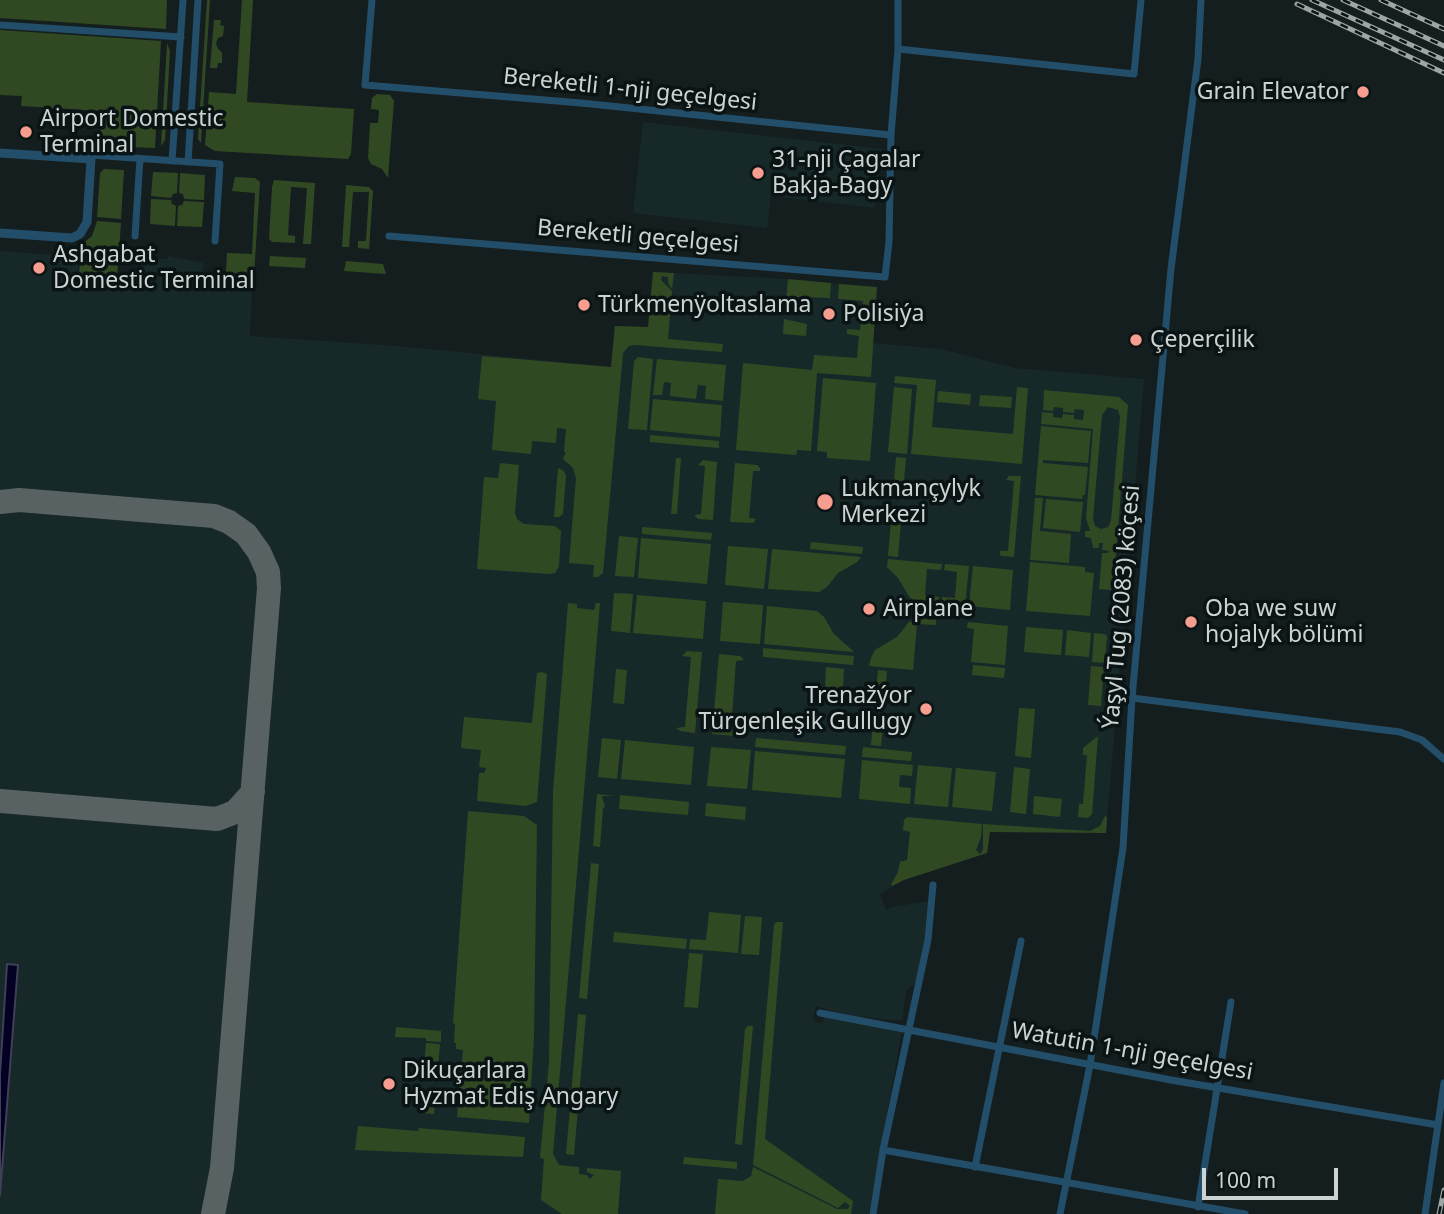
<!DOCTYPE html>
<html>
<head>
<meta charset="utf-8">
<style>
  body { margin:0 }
  #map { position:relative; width:1444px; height:1214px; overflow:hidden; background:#141e1e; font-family:"Noto Sans",sans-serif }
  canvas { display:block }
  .scale { position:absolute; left:1202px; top:1168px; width:136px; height:32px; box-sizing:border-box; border:4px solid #ccd3d3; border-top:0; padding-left:9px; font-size:21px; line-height:24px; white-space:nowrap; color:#ccd3d3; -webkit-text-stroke:5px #0b1415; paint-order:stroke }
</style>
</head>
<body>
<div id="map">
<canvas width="1444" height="1214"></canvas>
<div class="scale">100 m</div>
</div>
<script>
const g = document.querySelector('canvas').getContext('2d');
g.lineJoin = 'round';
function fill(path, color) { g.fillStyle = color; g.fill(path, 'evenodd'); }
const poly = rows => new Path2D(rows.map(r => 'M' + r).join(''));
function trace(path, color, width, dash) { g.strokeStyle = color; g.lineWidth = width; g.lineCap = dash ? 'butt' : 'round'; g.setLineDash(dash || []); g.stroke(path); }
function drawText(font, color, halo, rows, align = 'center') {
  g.font = font + ' "Noto Sans",sans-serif'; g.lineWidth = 7; g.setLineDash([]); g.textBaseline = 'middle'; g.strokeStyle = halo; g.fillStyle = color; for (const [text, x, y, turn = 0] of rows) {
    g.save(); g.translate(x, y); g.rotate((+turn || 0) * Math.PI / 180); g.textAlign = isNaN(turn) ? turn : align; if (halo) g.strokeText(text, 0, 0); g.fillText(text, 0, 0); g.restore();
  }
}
fill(poly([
  [643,122,882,149,875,208,771,196,767,228,633,213],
  [0,251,79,257,78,279,141,283,142,278,138,278,139,267,142,267,143,259,167,259,168,256,203,263,203,271,206,272,206,282,202,282,202,287,252,291,250,336,397,346,611,367,614,326,648,327,653,272,771,278,877,287,873,343,941,349,1015,368,1144,379,1106,833,990,832,987,853,904,880,880,894,886,910,892,907,928,901,925,938,919,971,915,984,906,991,902,1021,845,1015,816,1006,813,1019,817,1023,823,1022,824,1016,902,1031,869,1214,0,1214]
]), '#172829');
fill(poly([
  [0,0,167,0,166,29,0,18],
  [207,0,210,0,201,143,198,139],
  [242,0,253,0,247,102,354,109,351,154,348,159,215,151,205,145,209,92,236,94],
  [214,20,221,20,220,25,224,26,223,36,218,38,216,43,218,49,222,52,222,63,218,63,217,68,210,68],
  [0,30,161,41,155,148,103,146,100,140,102,111,21,106,22,96,0,95],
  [167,43,170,51,165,140,161,146],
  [377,94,390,95,394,101,388,178,382,169,371,164,368,158,370,123,378,123,379,110,371,109,372,98],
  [104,169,124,170,121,219,97,217,100,173],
  [153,172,178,173,177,193,173,194,171,198,151,196],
  [180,173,205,175,204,200,184,199,183,194,179,193],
  [235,177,255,178,260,182,253,291,225,289,227,253,252,254,255,193,232,191],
  [274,180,315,183,311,244,303,244,307,188,291,187,288,235,295,236,295,243,272,242,269,239,272,187],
  [346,185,369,187,373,191,369,249,358,248,358,241,366,241,369,192,353,192,349,247,342,247],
  [151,199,171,200,172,204,176,206,175,226,150,224],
  [184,201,204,202,202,227,177,226,178,206,182,205],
  [97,221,121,223,117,277,79,275,81,245,92,236],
  [270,256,306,258,305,268,269,266],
  [346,261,383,264,386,274,344,271],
  [653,272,674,273,672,289,668,283,668,277,662,276,661,280,672,291,668,339,723,344,722,352,635,345,629,346,623,353,603,573,598,577,593,577,594,565,569,563,576,478,573,468,563,459,566,452,564,452,566,429,557,428,556,443,532,441,531,454,492,450,496,401,478,399,482,356,611,367,615,326,648,327],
  [788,279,831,283,830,298,799,297,798,311,785,310],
  [839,284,877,287,871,377,817,373,811,451,797,450,796,455,736,450,743,363,812,370,814,355,857,358,859,336,847,334,847,329,860,330,861,321,866,321,867,313,862,312,863,301,838,299],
  [784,319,807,324,806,336,783,334],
  [638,357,653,359,647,430,628,429,634,361],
  [657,359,726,365,723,401,705,399,706,386,698,385,696,399,670,396,671,383,664,382,662,395,653,395],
  [895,376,936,380,932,427,1013,434,1017,387,1028,388,1022,464,911,454,917,385,894,383],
  [823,378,876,383,870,461,827,458,827,452,817,451],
  [894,387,912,389,907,454,888,452],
  [1044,390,1119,397,1128,405,1114,579,1112,579,1111,590,1099,589,1102,553,1108,553,1109,551,1102,550,1103,543,1099,543,1099,548,1093,548,1091,538,1085,537,1085,531,1090,531,1086,518,1093,429,1041,424,1042,412,1053,413,1053,417,1062,418,1063,414,1074,415,1074,419,1083,420,1084,410,1075,409,1074,413,1063,412,1063,408,1054,407,1053,411,1043,410],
  [1108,407,1118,410,1120,417,1111,521,1108,527,1101,529,1095,526,1093,519,1102,415],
  [938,391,971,394,970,405,937,402],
  [980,395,1012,397,1011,408,979,406],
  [653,399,722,405,720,437,650,430],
  [1041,426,1091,431,1088,463,1043,460,1043,463,1088,467,1085,495,1083,495,1082,499,1035,495],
  [650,435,719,441,719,448,650,442],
  [896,457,906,458,904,481,900,481,900,492,893,491],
  [676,458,681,458,677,514,671,514],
  [703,460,717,462,713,520,698,519,694,515,701,514,705,466,698,465],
  [500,463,519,465,515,513,517,519,524,524,555,526,561,531,559,566,555,573,550,574,477,569,484,477,498,478],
  [735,463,757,465,760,468,760,471,753,471,749,518,756,519,753,523,730,522],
  [558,468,564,471,566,476,563,514,559,517,554,517],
  [1009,476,1021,476,1014,557,1001,556,1000,554,1000,551,1008,551,1014,481,1006,480],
  [1035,498,1043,498,1040,531,1071,534,1069,563,1030,560],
  [1046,499,1083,502,1080,532,1043,528],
  [891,521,901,522,898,557,888,556],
  [642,527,712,533,711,540,642,534],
  [619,536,638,538,634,577,615,576],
  [641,538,711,544,707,584,638,578],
  [811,542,863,547,862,554,810,549],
  [728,546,768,549,764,589,725,585],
  [772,549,861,557,857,562,838,573,827,587,819,592,768,589],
  [888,559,942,564,941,570,927,569,925,595,939,597,938,604,918,602,910,598,898,578,887,567],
  [1030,562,1085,567,1085,572,1094,573,1090,616,1026,611],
  [945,564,969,566,965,606,942,604,942,597,955,598,957,572,944,570],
  [973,566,1013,570,1010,610,969,606],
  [614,593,633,594,630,633,611,631],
  [637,595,706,601,703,639,633,633],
  [723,602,763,605,760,644,720,641],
  [568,603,577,604,577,608,594,610,596,603,600,603,553,1154,559,1165,579,1167,579,1174,587,1175,590,1179,594,1175,587,1172,587,1168,621,1171,618,1214,562,1214,541,1200,544,1159,540,1158,549,1062,553,791],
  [767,606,817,611,824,617,834,634,854,652,764,644],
  [921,618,936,620,936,625,917,624,913,670,869,666,871,658,875,650,897,637,909,622],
  [968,622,1008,626,1005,665,971,662,974,629,967,628],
  [1026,627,1063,630,1061,655,1024,652],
  [1067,630,1091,633,1089,657,1065,655],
  [1094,633,1104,634,1107,636,1105,663,1092,662],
  [763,648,854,656,853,665,763,657],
  [687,651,702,652,695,733,680,731,676,728,685,727,691,657,682,656],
  [719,654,740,656,744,660,736,661,731,730,738,731,734,736,712,734],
  [973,665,1005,668,1004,678,972,675],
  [1091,666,1104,667,1101,706,1088,705],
  [826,667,844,669,843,689,825,687],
  [616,669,627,670,624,704,613,703],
  [878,670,887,671,885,703,875,702],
  [542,672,547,674,537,802,526,806,477,801,479,773,484,773,486,768,479,767,481,750,461,748,464,717,532,723,537,673],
  [1019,708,1035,709,1031,758,1015,756],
  [874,713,884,714,881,746,871,745],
  [1098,736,1092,814,1088,818,1078,817,1079,804,1083,804,1087,755,1083,755,1083,748],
  [602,738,621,740,617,779,598,777],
  [756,738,846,746,845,755,755,747],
  [625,740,694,747,691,785,621,779],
  [711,747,751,750,747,789,707,786],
  [863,747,912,752,911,761,862,757],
  [755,751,845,759,841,798,752,790],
  [862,760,913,765,912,776,900,775,899,787,911,788,910,804,859,799],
  [918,765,952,768,948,807,914,804],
  [1014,767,1030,769,1026,814,1010,812],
  [956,768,996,772,992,811,952,807],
  [597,794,616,796,602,796,605,807,603,808,600,847,593,846],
  [620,795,689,802,688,815,619,809],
  [1034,796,1062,799,1060,817,1033,814],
  [706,803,746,807,745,820,705,816],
  [468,811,524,816,537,825,534,1037,529,1123,457,1117,463,1050,456,1049,456,1043,454,1043,455,1024,453,1023],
  [1105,816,1107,817,1106,833,990,832,987,853,904,880,892,886,891,884,897,874,900,862,907,860,910,832,903,830,904,820,907,817,982,824,981,837,976,850,980,854,983,850,983,824,1090,831,1100,826],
  [591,863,599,864,587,999,579,998],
  [709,912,741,915,738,953,689,949,690,939,706,940],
  [745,916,762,917,759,955,741,954],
  [776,922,783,922,765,1139,853,1201,851,1214,715,1214,718,1179,743,1181,751,1176,753,1167,837,1209,847,1209,850,1206,845,1202,838,1208,753,1165,774,925],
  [614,932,687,939,686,949,613,942],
  [689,953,703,954,698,1008,684,1007],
  [578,1014,586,1015,574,1155,566,1154],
  [748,1026,753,1026,742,1145,735,1144,745,1029],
  [396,1027,441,1031,441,1042,426,1041,426,1038,395,1037],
  [426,1043,440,1044,437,1079,423,1078],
  [422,1091,436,1092,434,1114,420,1113],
  [358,1126,418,1131,419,1128,525,1137,523,1157,355,1150],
  [684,1157,737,1162,737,1169,683,1164]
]), '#314923');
const water = poly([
  [7,964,18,965,0,1195,0,1074,7,964]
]);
fill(water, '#030024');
trace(water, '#3f3f58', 2);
trace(poly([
  [0,502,19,500,214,516,229,522,246,534,259,552,268,572,269,588,222,1168,213,1214],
  [0,801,217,819,235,812,253,792]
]), '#586262', 24);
trace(poly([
  [372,0,365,85,581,103,891,135],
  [0,25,181,37],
  [898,49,1134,74,1141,0],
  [91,159,91,155,220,164,215,241],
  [172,161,183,0],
  [188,162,198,0],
  [135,236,140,159],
  [389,236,885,277,889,242,891,135,898,49,898,0],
  [1132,698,1400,732,1422,740,1444,759],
  [820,1013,1171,1080,1438,1125],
  [883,1150,1245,1214],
  [975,1167,1021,941],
  [1198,1207,1231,1002],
  [873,1214,883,1150,928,940,933,885],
  [1060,1214,1090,1065,1123,848,1132,698,1171,269,1198,59,1201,0],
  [1425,1214,1444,1083]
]), '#234e6a', 7);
trace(poly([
  [0,153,91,159,87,222,80,234,72,238,0,233]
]), '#234e6a', 9);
const rail = poly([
  [1312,0,1444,60],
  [1343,0,1444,46],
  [1381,0,1444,29],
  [1297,4,1444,73],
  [1439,1214,1444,1190]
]);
trace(rail, '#9da5a5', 5);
trace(rail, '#0b1415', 2.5, [8]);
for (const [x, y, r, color] of [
  [1363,92,7,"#f59d8e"],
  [26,132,7,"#f59d8e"],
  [758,173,7,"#f59d8e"],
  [39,268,7,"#f59d8e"],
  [584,305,7,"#f59d8e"],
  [829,314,7,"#f59d8e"],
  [1136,340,7,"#f59d8e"],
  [825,502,9,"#f59d8e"],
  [869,609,7,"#f59d8e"],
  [1191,622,7,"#f59d8e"],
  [926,709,7,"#f59d8e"],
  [389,1084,7,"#f59d8e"]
]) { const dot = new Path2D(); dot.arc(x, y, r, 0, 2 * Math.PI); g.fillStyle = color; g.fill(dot); trace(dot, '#0b1415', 2.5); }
drawText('23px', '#ccd3d3', '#0b1415', [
  ["Bereketli 1-nji geçelgesi",630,90,6],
  ["Bereketli geçelgesi",638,237,5],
  ["Ýaşyl Tug (2083) köçesi",1122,607,-85],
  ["Watutin 1-nji geçelgesi",1132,1052,10]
]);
drawText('23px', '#ccd3d3', '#0b1415', [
  ["Grain Elevator",1349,92,"right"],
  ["Airport Domestic",40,119],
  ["Terminal",40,145],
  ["31-nji Çagalar",772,160],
  ["Bakja-Bagy",772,186],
  ["Ashgabat",53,255],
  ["Domestic Terminal",53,281],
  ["Türkmenÿoltaslama",598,305],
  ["Polisiýa",843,314],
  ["Çeperçilik",1150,340],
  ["Lukmançylyk",841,489],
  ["Merkezi",841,515],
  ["Airplane",883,609],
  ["Oba we suw",1205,609],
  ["hojalyk bölümi",1205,635],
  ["Trenažýor",912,696,"right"],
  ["Türgenleşik Gullugy",912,722,"right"],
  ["Dikuçarlara",403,1071],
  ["Hyzmat Ediş Angary",403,1097]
], 'left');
</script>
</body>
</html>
